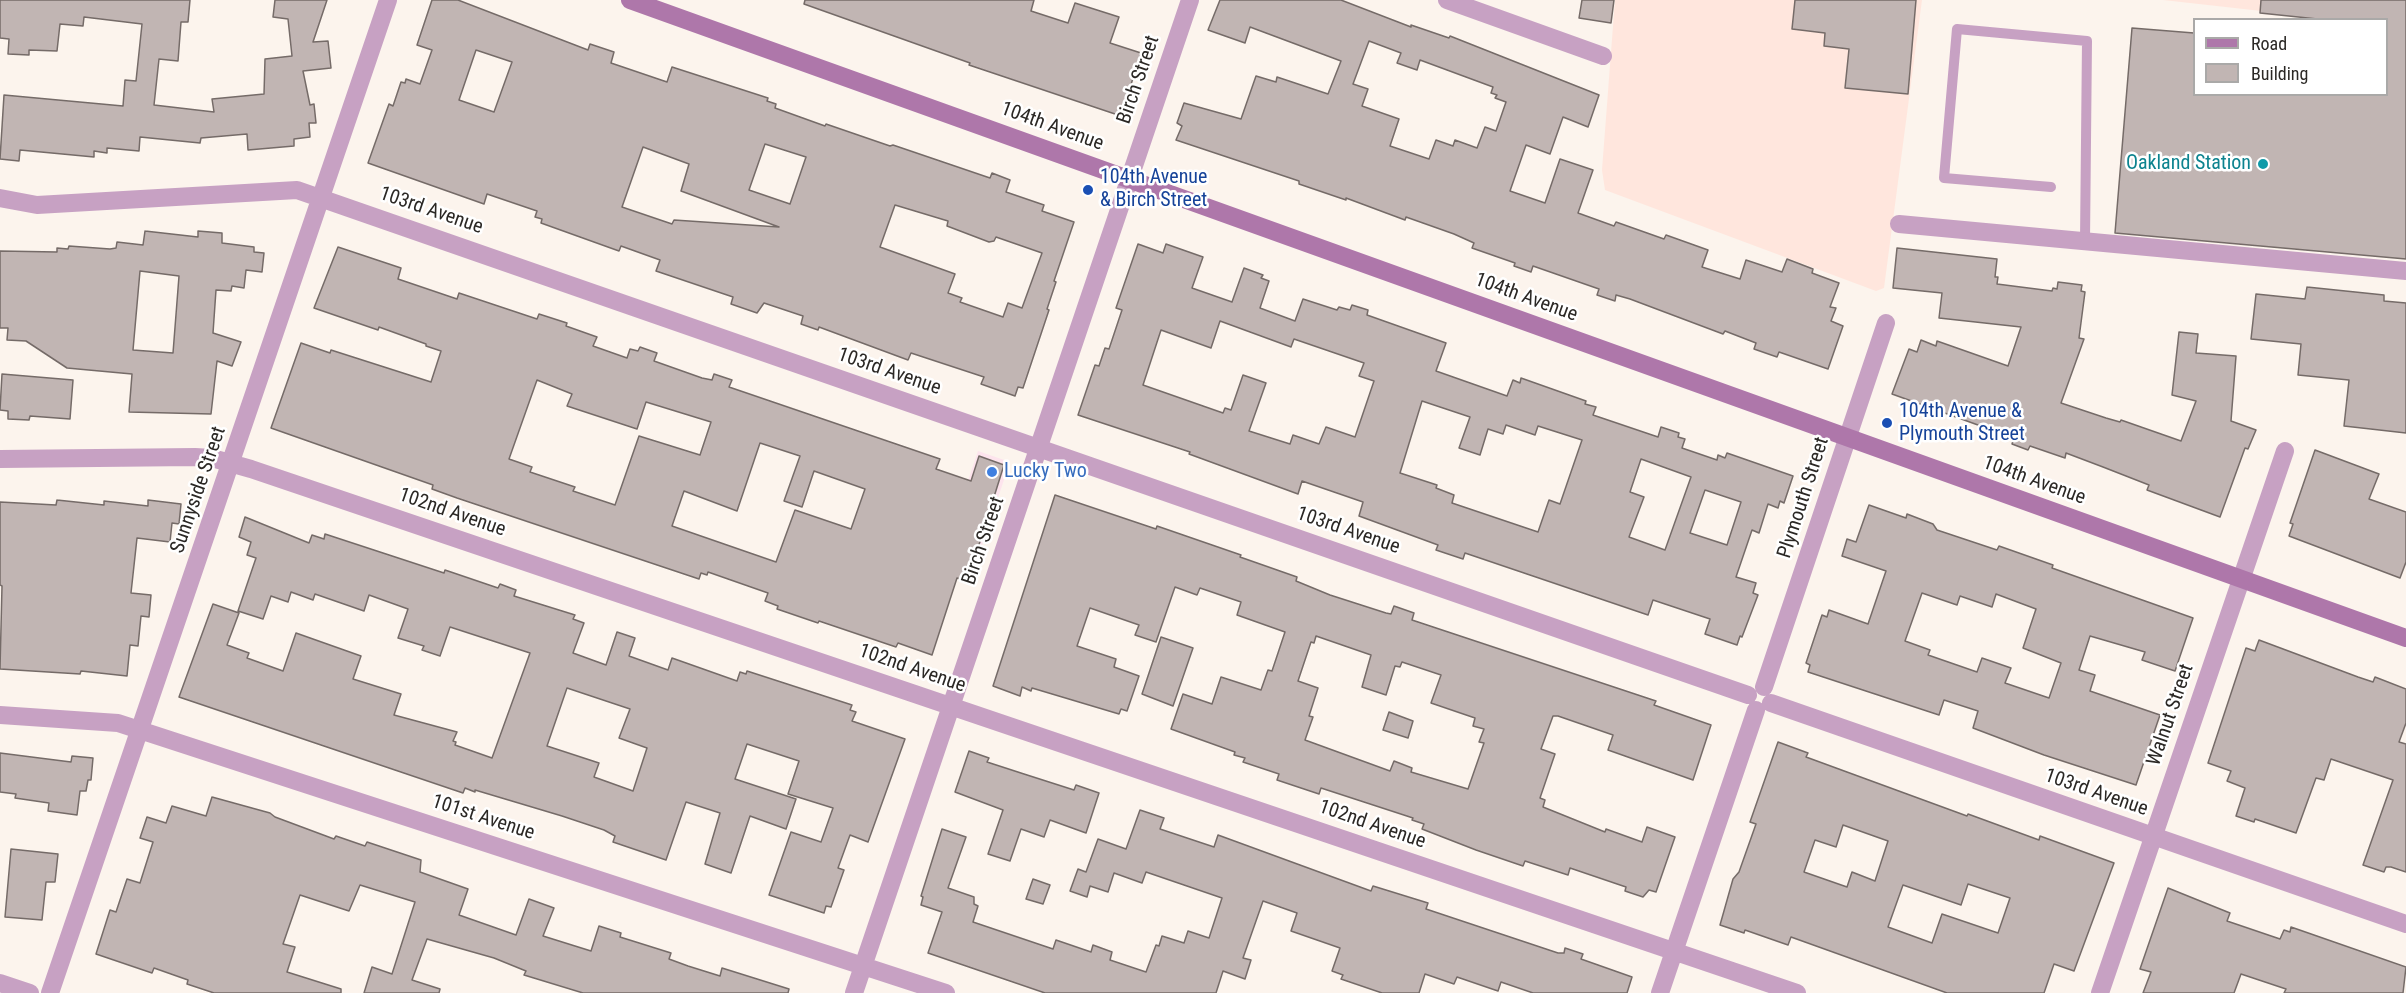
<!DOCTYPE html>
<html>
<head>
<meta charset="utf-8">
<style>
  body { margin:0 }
  #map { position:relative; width:2406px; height:993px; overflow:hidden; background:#fcf4ed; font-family:"Roboto Condensed",sans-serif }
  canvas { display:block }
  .legend { position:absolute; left:2193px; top:18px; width:195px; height:78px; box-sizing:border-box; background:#fff; border:2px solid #aaa9a8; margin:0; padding:8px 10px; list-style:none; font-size:18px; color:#2b2825 }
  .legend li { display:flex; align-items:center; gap:12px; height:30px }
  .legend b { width:30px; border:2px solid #aaa9a8 }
</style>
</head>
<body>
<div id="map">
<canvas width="2406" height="993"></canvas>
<ul class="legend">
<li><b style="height:8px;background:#ae77aa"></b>Road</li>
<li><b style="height:16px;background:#c1b5b3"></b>Building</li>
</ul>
</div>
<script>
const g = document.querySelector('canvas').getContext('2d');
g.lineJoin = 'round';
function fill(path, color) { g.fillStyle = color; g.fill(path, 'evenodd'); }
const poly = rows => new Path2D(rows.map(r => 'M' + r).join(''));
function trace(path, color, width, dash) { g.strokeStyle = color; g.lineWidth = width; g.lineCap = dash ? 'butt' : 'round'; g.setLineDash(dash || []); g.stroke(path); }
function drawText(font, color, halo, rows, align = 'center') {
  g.font = font + ' "Roboto Condensed",sans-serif'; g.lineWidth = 5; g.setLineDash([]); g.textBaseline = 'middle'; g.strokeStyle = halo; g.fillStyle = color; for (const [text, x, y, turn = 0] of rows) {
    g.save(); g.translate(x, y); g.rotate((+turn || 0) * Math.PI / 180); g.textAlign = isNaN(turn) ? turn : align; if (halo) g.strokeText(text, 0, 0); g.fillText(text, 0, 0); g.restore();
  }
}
fill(poly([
  [978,451,1010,462,974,569,942,558]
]), '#fde4ed');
fill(poly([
  [1615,0,1922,0,1884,288,1876,291,1605,190,1602,170],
  [2163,0,2406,0,2386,20,2333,19]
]), '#ffe6dd');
const building = poly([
  [0,0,190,0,188,22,181,22,178,61,159,59,154,105,214,112,212,99,264,94,265,59,292,56,288,19,273,17,275,0,327,0,313,42,328,41,331,68,303,71,310,105,314,104,316,123,309,123,310,137,294,139,294,146,248,150,247,134,201,138,200,143,140,137,139,151,107,148,107,153,94,151,94,157,20,150,19,161,0,159,4,95,123,106,125,80,136,81,142,24,84,17,83,26,60,24,57,51,29,50,29,55,8,54,9,39,0,38,0,0],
  [432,0,458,0,588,50,590,44,614,52,611,63,667,82,672,67,768,98,767,101,776,104,775,108,825,126,826,124,890,146,893,145,990,178,992,173,1010,180,1006,192,1044,205,1042,211,1074,222,1054,281,1056,282,1047,309,1049,310,1023,388,1018,387,1015,396,981,384,984,377,911,353,908,360,819,327,818,330,801,324,803,316,764,303,757,313,731,304,733,297,656,271,660,260,621,246,619,251,541,223,542,219,535,217,537,211,487,194,484,204,368,163,389,104,393,106,401,82,405,83,406,79,420,84,432,50,417,45,432,0],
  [476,50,512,62,494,112,459,100,476,50],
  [765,144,806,157,790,204,749,190,765,144],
  [643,147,689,164,681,191,779,227,674,220,672,224,622,207,643,147],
  [895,205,948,221,947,226,989,242,994,241,996,237,1042,253,1022,308,1008,303,1003,317,960,302,962,298,948,293,955,274,880,247,895,205],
  [805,0,1034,0,1031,11,1068,23,1075,3,1119,17,1110,43,1141,53,1121,116,969,65,970,63,804,4,805,0],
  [1220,0,1341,0,1411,27,1411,25,1449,38,1450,36,1599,95,1588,127,1563,117,1550,154,1526,145,1510,191,1545,203,1560,159,1593,170,1578,213,1614,226,1616,222,1664,239,1666,235,1708,250,1702,267,1740,279,1746,260,1782,272,1787,259,1813,269,1812,273,1839,283,1830,307,1836,308,1831,321,1843,326,1828,369,1779,352,1777,357,1754,349,1756,343,1725,331,1723,334,1630,299,1616,295,1615,301,1597,295,1599,289,1533,266,1531,272,1514,266,1515,263,1472,248,1474,243,1454,234,1406,217,1405,220,1346,198,1346,200,1299,184,1299,181,1176,140,1182,126,1177,123,1184,103,1241,119,1256,76,1276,82,1277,77,1328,94,1341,61,1250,27,1245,43,1208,30,1220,0],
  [1369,41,1401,53,1397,63,1417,70,1420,60,1493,87,1491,93,1497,95,1495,98,1506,102,1496,131,1485,127,1477,148,1455,140,1453,146,1436,140,1429,159,1390,146,1399,119,1362,106,1368,89,1353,84,1369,41],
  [1582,0,1614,0,1611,23,1579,18,1582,0],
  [1795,0,1916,0,1908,94,1845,88,1849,49,1824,46,1825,33,1792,29,1795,0],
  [2261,0,2406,0,2406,259,2115,233,2132,28,2194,33,2194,94,2386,94,2386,20,2327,20,2260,13,2261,0],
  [145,231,198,237,198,231,222,233,222,243,254,247,254,252,264,253,262,272,246,270,244,288,232,286,231,291,216,290,213,333,241,342,232,366,217,361,211,414,129,412,132,374,67,368,26,341,7,340,8,328,0,328,0,251,57,252,57,248,68,249,69,246,110,249,116,248,117,242,143,245,145,231],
  [140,271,179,276,173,353,133,350,140,271],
  [1138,244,1163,253,1166,244,1203,257,1192,288,1232,302,1244,268,1263,275,1261,278,1269,281,1260,308,1295,321,1303,299,1337,310,1339,307,1350,310,1352,305,1368,310,1367,315,1446,343,1436,371,1507,396,1513,380,1520,383,1521,378,1586,401,1585,404,1596,407,1593,415,1658,437,1661,427,1679,433,1678,437,1685,439,1682,448,1717,460,1718,455,1725,458,1727,453,1793,476,1784,503,1780,501,1778,508,1768,504,1759,533,1752,530,1736,577,1756,583,1753,593,1758,595,1742,637,1740,636,1737,645,1705,634,1710,619,1653,600,1648,615,1465,553,1463,559,1436,550,1438,545,1359,516,1363,502,1302,481,1298,494,1189,454,1190,452,1078,415,1095,365,1099,366,1105,348,1109,349,1122,310,1116,308,1138,244],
  [1220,321,1291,347,1294,339,1364,363,1359,376,1374,381,1355,437,1326,427,1319,444,1293,435,1290,444,1249,431,1266,383,1243,375,1231,410,1225,408,1223,413,1143,385,1161,330,1211,348,1220,321],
  [1422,401,1470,417,1459,448,1480,455,1488,429,1503,434,1506,425,1535,435,1538,426,1582,440,1560,504,1549,500,1538,532,1452,503,1454,495,1436,488,1437,485,1400,473,1422,401],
  [1641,459,1691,477,1665,550,1629,537,1644,497,1630,492,1641,459],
  [1705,490,1741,502,1727,545,1690,533,1705,490],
  [338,247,401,268,398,279,457,299,459,293,537,319,539,314,567,323,566,326,597,337,593,346,627,358,630,349,638,351,640,347,657,353,654,361,702,378,712,380,714,374,732,380,729,387,940,459,936,469,971,481,979,456,1004,465,972,567,966,581,957,578,932,655,898,643,896,647,819,621,818,623,777,609,778,606,765,601,768,593,708,572,707,575,701,573,699,579,457,498,432,489,433,485,271,428,301,343,330,353,331,350,431,382,441,351,426,346,426,344,379,327,378,330,314,308,338,247],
  [537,380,572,394,567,406,637,429,646,402,711,422,700,455,639,436,615,505,573,491,575,487,530,472,532,467,509,459,537,380],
  [760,443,800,456,784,501,802,507,814,471,865,489,851,529,795,510,776,562,672,526,684,491,737,511,760,443],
  [1897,248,1997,259,1995,277,1998,277,1997,284,2052,291,2053,288,2057,289,2058,282,2082,285,2081,291,2085,292,2079,338,2084,339,2061,403,2106,418,2120,422,2121,420,2181,441,2196,401,2172,395,2179,332,2198,334,2196,353,2236,356,2231,421,2256,430,2248,449,2245,448,2220,517,2147,490,2149,485,2103,467,2066,453,2065,458,2030,446,2028,450,2012,444,2014,438,1892,394,1909,349,1917,352,1921,340,1936,346,1937,341,2008,366,2021,327,1939,318,1942,293,1893,288,1897,248],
  [2307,287,2384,295,2384,301,2406,303,2406,433,2344,426,2349,380,2298,375,2301,344,2251,339,2256,294,2305,299,2307,287],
  [2,374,73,380,70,419,30,416,29,420,8,419,8,411,0,410,2,374],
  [2315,450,2379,474,2369,499,2406,512,2406,562,2400,578,2289,536,2293,524,2290,523,2315,450],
  [1055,495,1156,529,1157,526,1241,555,1240,557,1297,577,1296,581,1330,595,1386,613,1391,614,1394,606,1414,613,1412,620,1656,701,1654,705,1711,725,1693,780,1608,750,1613,735,1558,716,1553,716,1541,749,1555,754,1540,798,1545,800,1543,807,1605,832,1606,829,1642,842,1647,827,1675,837,1656,892,1649,890,1643,897,1625,891,1626,887,1570,868,1568,875,1525,861,1523,866,1476,850,1422,829,1424,824,1412,820,1413,818,1321,788,1319,794,1277,780,1279,774,1243,762,1245,758,1234,755,1235,752,1171,729,1183,694,1212,704,1221,677,1261,690,1268,670,1272,671,1285,632,1237,615,1241,602,1200,588,1197,595,1175,587,1156,642,1135,635,1139,625,1090,608,1077,646,1116,659,1114,667,1139,676,1127,711,1121,709,1119,714,1032,688,1031,691,1022,687,1020,696,993,686,1055,495],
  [1316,636,1371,655,1362,687,1386,695,1395,666,1400,667,1402,662,1441,675,1431,703,1475,718,1473,726,1484,729,1479,742,1484,743,1468,789,1411,772,1412,768,1394,761,1390,771,1305,740,1313,717,1309,716,1318,688,1298,681,1311,642,1314,643,1316,636],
  [57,500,104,505,104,501,148,506,148,500,181,504,179,524,172,523,170,542,137,538,131,593,151,595,149,617,141,616,138,646,130,645,127,676,81,671,80,674,0,669,2,586,0,585,0,502,56,505,57,500],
  [1869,505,1906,518,1907,514,1933,524,1937,530,1997,550,1999,546,2053,565,2052,568,2193,618,2175,671,2142,660,2145,652,2090,636,2079,670,2095,675,2090,691,2160,715,2136,785,2044,755,1973,728,1978,711,1944,700,1939,715,1808,672,1810,665,1806,663,1822,615,1827,617,1829,610,1868,624,1886,571,1842,556,1847,539,1856,542,1869,505],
  [1922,593,1957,605,1960,596,1992,607,1996,594,2036,609,2023,648,2061,663,2049,698,2005,683,2011,668,1982,658,1977,672,1928,655,1930,650,1905,641,1922,593],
  [245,517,309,543,312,535,324,539,325,534,444,573,445,570,498,588,500,584,516,590,514,596,575,615,573,619,584,623,573,653,606,665,617,632,635,638,629,656,668,670,672,658,737,681,740,672,746,674,747,671,852,705,850,710,856,712,852,721,905,739,868,842,850,835,838,868,844,870,831,907,826,906,824,913,769,895,791,832,821,842,833,808,788,794,799,761,747,744,735,779,796,799,786,829,750,816,731,873,705,864,720,813,686,802,666,860,613,842,615,836,604,830,562,816,475,790,475,792,465,788,463,793,179,697,213,604,239,613,227,645,249,653,247,658,283,671,296,633,361,656,353,679,401,694,394,715,457,732,453,741,456,742,455,745,492,758,530,653,450,627,440,656,422,650,424,646,398,638,408,609,369,595,364,611,315,594,313,600,291,592,288,602,271,596,263,619,238,611,256,558,247,555,251,542,239,537,245,517],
  [567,688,630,709,619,738,647,748,633,791,594,777,599,763,547,746,567,688],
  [1161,637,1193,648,1173,706,1142,694,1161,637],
  [2259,640,2358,677,2373,682,2375,677,2406,689,2406,723,2399,742,2406,744,2406,872,2391,867,2386,867,2384,872,2363,865,2393,780,2331,759,2324,780,2316,778,2296,833,2255,819,2254,822,2236,816,2245,788,2227,781,2231,771,2208,763,2246,648,2255,651,2259,640],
  [1389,712,1413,721,1408,738,1383,730,1389,712],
  [1778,742,1808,753,1806,757,1967,816,1968,814,2039,840,2040,836,2114,863,2074,971,2054,964,2044,993,1947,993,1791,937,1788,945,1745,930,1744,933,1720,925,1733,879,1739,872,1756,824,1750,822,1778,742],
  [1843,825,1888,841,1875,881,1852,872,1847,887,1804,872,1815,840,1836,847,1843,825],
  [1968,884,2010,898,1998,933,1942,914,1932,943,1888,927,1903,885,1961,905,1968,884],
  [969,751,989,758,987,762,1024,774,1074,790,1076,785,1099,793,1086,833,1050,820,1044,837,1021,829,1010,861,988,854,1003,810,955,792,969,751],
  [0,753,71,762,72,756,93,758,91,780,88,780,86,791,80,791,77,815,48,811,49,803,15,798,16,794,0,792,0,753],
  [212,797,270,813,275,817,334,839,336,836,365,846,367,842,421,860,420,872,468,889,459,915,516,935,529,899,554,908,543,936,591,951,599,926,621,933,620,937,671,953,669,959,688,966,720,976,722,968,789,989,788,993,583,993,524,975,526,971,494,958,427,939,412,980,440,989,439,993,364,993,372,967,392,974,415,902,360,885,349,911,300,895,283,944,295,947,287,972,341,989,341,993,214,993,187,984,188,980,154,968,152,973,96,954,110,910,116,912,127,879,140,883,153,842,140,838,147,817,166,823,172,806,206,816,212,797],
  [1140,810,1164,818,1160,829,1214,847,1218,835,1371,891,1373,886,1428,903,1426,909,1558,953,1564,953,1565,948,1583,954,1581,959,1632,977,1627,993,1533,993,1501,982,1498,991,1457,977,1454,984,1425,974,1419,993,1382,993,1341,979,1343,975,1332,971,1340,948,1291,931,1297,913,1263,901,1243,958,1251,960,1245,979,1223,971,1216,993,1045,993,928,953,942,912,921,905,923,897,921,896,942,829,966,837,948,888,974,897,974,904,978,906,973,922,1053,949,1056,940,1091,952,1093,945,1112,952,1110,960,1146,972,1156,945,1159,946,1162,936,1184,943,1188,931,1209,938,1222,898,1146,872,1142,883,1114,873,1108,892,1090,886,1087,897,1070,891,1078,869,1086,872,1098,839,1126,849,1140,810],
  [11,849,58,854,55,882,46,882,42,920,5,917,11,849],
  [1033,879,1050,885,1043,904,1026,899,1033,879],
  [2168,888,2230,913,2227,921,2280,939,2284,930,2290,932,2291,927,2406,967,2403,993,2284,993,2286,989,2241,974,2234,993,2143,993,2151,972,2140,969,2168,888]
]);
fill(building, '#c1b5b3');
trace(building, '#756b68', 1.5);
trace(poly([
  [2051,187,1944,178,1957,29,2087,41,2085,241]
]), '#c7a1c3', 10);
trace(poly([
  [1447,0,1603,56],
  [0,198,37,205,297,190,1748,695],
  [1899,224,2406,271],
  [0,459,195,457,212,458,251,469,1797,993],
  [1764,687,1886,323],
  [1771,703,2406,924],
  [0,715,118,723,946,993],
  [0,983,30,993],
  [50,993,388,0],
  [854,993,1190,0],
  [1660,993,1756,710],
  [2100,993,2285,451]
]), '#c7a1c3', 18);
trace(poly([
  [630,0,2406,638]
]), '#ae77aa', 18);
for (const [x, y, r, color] of [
  [2263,164,6,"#0f9aa8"],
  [1088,190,6,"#1a4fb4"],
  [1887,423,6,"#1a4fb4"],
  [992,472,6,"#3f7fe0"]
]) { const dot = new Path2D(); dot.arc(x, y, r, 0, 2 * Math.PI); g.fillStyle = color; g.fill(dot); trace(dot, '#fff', 2); }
drawText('20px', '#2b2825', '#fff', [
  ["Birch Street",1139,80,-71],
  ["104th Avenue",1052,127,20],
  ["103rd Avenue",431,211,19],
  ["104th Avenue",1526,298,20],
  ["103rd Avenue",889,372,19],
  ["104th Avenue",2034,481,20],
  ["Sunnyside Street",199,490,-71],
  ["Plymouth Street",1804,498,-72],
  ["102nd Avenue",452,513,19],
  ["103rd Avenue",1348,531,19],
  ["Birch Street",984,541,-71],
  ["102nd Avenue",912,669,19],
  ["Walnut Street",2171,715,-71],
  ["103rd Avenue",2096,793,19],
  ["101st Avenue",483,818,18],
  ["102nd Avenue",1372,825,19]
]);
drawText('20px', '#0d838f', '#fff', [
  ["Oakland Station",2251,164]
], 'right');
drawText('20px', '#164399', '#fff', [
  ["104th Avenue",1100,178],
  ["& Birch Street",1100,201],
  ["104th Avenue &",1899,412],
  ["Plymouth Street",1899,435]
], 'left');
drawText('20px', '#366cbe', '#fff', [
  ["Lucky Two",1004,472]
], 'left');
</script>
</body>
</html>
